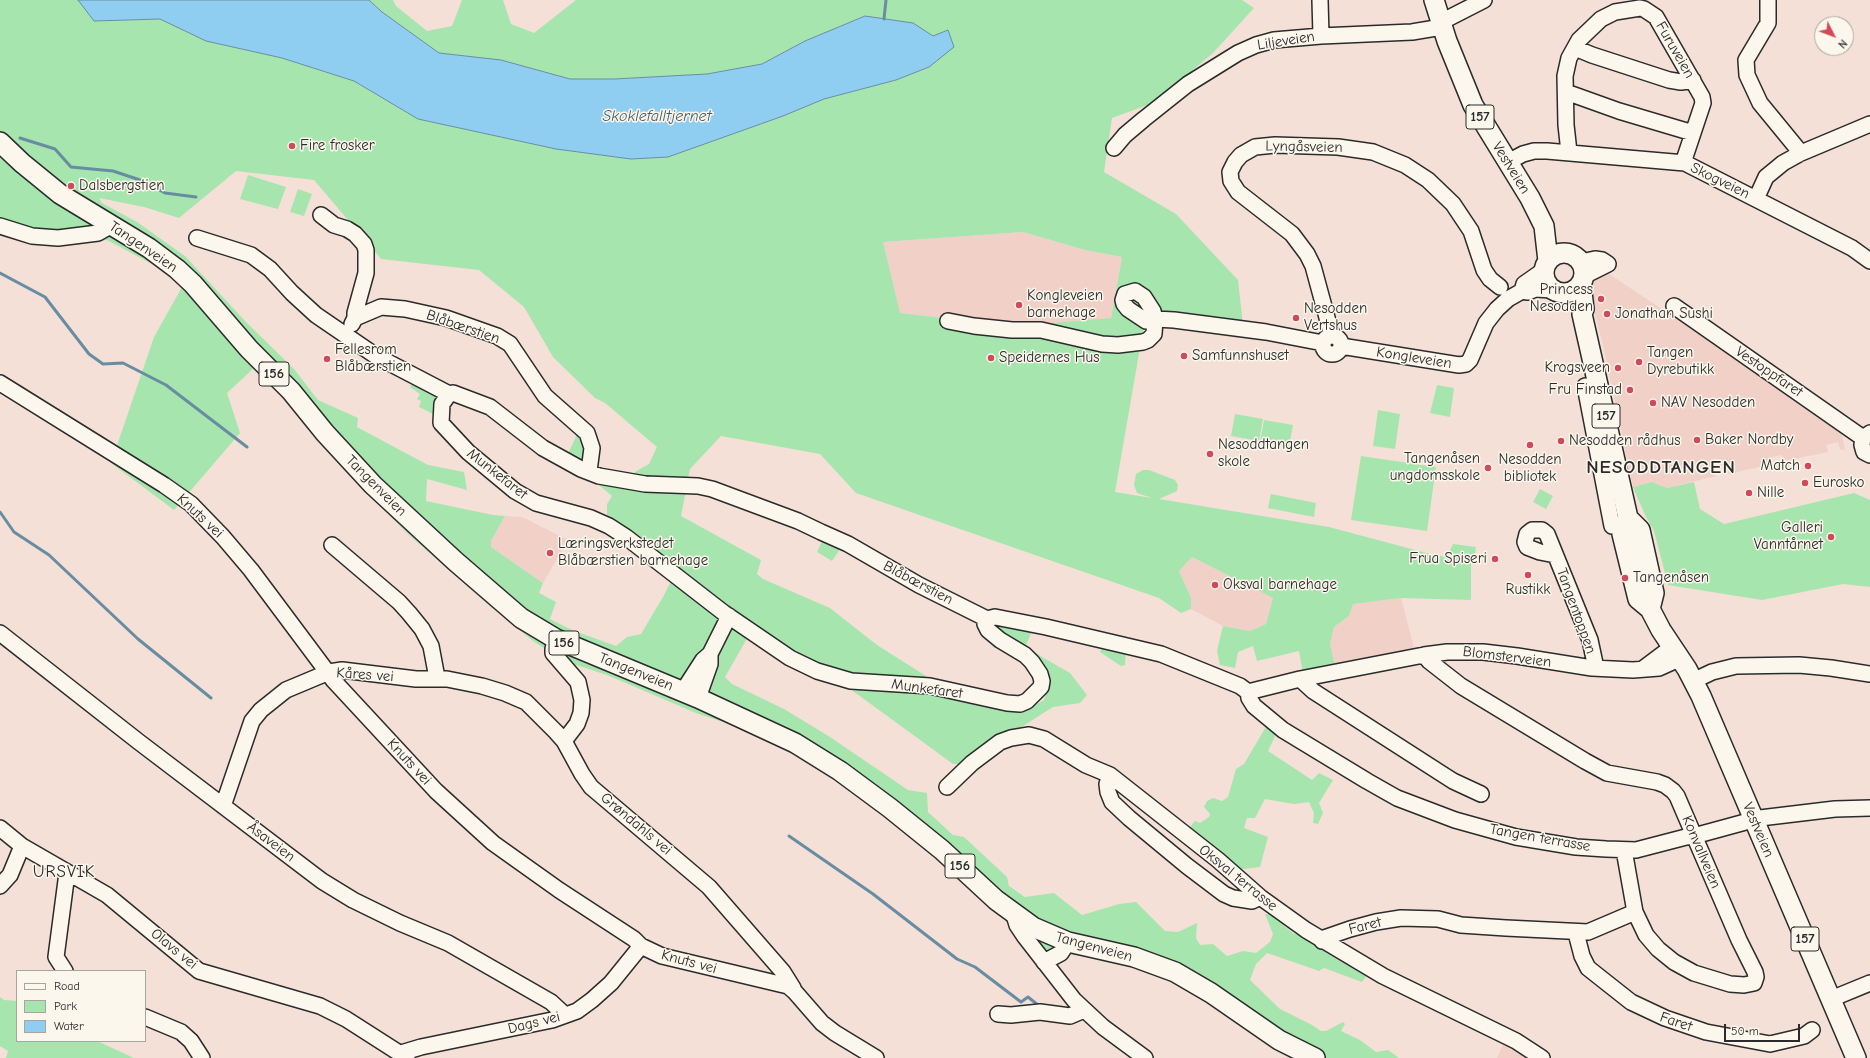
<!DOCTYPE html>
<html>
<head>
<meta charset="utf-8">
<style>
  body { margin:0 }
  #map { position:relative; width:1870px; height:1058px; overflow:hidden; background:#f4e0d6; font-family:"Comic Neue",sans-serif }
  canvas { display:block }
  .legend { position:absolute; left:16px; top:970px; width:130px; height:72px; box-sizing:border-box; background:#fbf7ec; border:1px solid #a8a59f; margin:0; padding:5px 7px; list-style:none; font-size:12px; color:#2b2b2b }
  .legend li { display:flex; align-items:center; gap:8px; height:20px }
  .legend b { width:20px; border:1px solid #a8a59f }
  .north { position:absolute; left:1814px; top:16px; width:40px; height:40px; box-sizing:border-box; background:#fbf7ec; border:1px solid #a8a59f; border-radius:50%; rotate:132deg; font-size:11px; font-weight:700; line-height:16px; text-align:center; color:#2b2b2b }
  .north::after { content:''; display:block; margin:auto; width:14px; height:18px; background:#d1495b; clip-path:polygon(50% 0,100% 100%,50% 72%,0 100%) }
  .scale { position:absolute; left:1724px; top:1024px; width:76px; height:18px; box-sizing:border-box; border:2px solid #2b2b2b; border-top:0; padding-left:5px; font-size:12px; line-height:14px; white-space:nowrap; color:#2b2b2b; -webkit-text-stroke:3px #fbf7ec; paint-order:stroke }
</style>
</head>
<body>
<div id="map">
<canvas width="1870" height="1058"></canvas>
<ul class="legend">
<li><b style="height:5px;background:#fbf7ec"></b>Road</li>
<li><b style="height:11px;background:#a6e6ae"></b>Park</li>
<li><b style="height:11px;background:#90cef1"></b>Water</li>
</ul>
<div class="north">N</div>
<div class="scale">50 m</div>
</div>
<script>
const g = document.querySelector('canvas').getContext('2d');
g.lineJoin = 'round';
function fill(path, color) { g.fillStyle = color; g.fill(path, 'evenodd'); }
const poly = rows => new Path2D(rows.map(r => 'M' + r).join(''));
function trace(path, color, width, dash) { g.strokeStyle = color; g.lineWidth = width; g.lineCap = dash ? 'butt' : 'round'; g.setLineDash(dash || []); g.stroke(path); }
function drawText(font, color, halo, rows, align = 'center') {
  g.font = font + ' "Comic Neue",sans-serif'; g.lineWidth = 3; g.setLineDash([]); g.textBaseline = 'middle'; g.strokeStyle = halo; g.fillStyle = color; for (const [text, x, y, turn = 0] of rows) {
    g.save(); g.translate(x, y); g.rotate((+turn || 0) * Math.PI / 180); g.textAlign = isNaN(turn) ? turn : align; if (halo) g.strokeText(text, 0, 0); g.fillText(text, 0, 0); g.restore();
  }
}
fill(poly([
  [1023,232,1085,250,1122,257,1111,318,1014,326,899,313,883,242],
  [1606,272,1727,352,1800,405,1841,431,1845,450,1840,449,1838,442,1826,445,1828,452,1784,461,1782,455,1771,457,1772,464,1728,474,1727,467,1715,469,1716,476,1667,488,1652,482,1633,487,1603,345,1585,276],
  [505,516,522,517,568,540,543,583,491,547,491,541],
  [1192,557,1273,598,1266,624,1250,631,1223,626,1191,609,1191,598,1179,571],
  [1401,598,1415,652,1335,666,1330,644,1334,627,1349,616,1352,604],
  [1505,1040,1535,1058,1497,1058]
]), '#f0d0c7');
fill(poly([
  [0,0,78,0,94,21,160,19,206,41,282,58,354,81,418,119,556,149,631,159,668,157,783,116,824,99,896,80,929,67,948,31,933,36,912,23,865,16,805,41,762,64,707,74,614,79,570,79,501,60,439,53,382,12,369,0,393,0,396,6,427,31,452,26,462,0,503,0,511,24,534,33,576,0,1242,0,1254,8,1213,53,1153,103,1112,118,1104,172,1176,214,1238,280,1243,325,1146,313,1115,492,1152,498,1137,493,1134,485,1136,474,1143,470,1149,470,1175,480,1178,485,1177,491,1159,499,1329,527,1434,555,1447,557,1453,544,1476,547,1474,562,1471,562,1471,600,1401,598,1353,604,1349,616,1334,627,1330,644,1335,666,1303,673,1299,651,1257,661,1253,646,1238,652,1235,668,1220,665,1217,651,1223,626,1250,631,1266,624,1273,598,1192,557,1179,571,1191,598,1191,609,1181,613,1159,598,856,493,820,454,721,436,690,469,681,516,761,560,757,574,763,579,830,608,877,645,926,676,952,698,1030,708,1044,700,1048,687,1048,676,1040,660,994,631,992,624,1033,629,1026,645,1042,657,1070,673,1087,695,1080,703,1053,707,963,764,953,764,820,667,753,628,725,677,732,684,784,709,830,737,908,790,927,793,928,812,953,835,964,837,1007,877,1009,886,1025,897,1054,893,1082,915,1119,904,1136,902,1165,931,1178,932,1197,923,1196,938,1200,945,1213,944,1227,956,1243,951,1256,953,1270,942,1273,934,1265,914,1270,914,1294,934,1299,935,1338,960,1367,975,1362,982,1324,968,1319,971,1267,953,1256,964,1250,980,1280,1009,1312,1025,1321,1031,1326,1031,1343,1022,1345,1024,1341,1031,1360,1040,1376,1052,1388,1050,1399,1058,1294,1058,1283,1053,1194,991,1170,979,1125,965,1085,956,1028,951,1018,935,993,905,921,843,812,763,759,734,696,713,607,675,564,661,533,641,490,606,408,534,342,468,282,397,254,368,227,393,240,433,174,510,111,463,154,337,182,287,165,271,107,240,69,245,0,219],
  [236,171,314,180,381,259,479,270,524,307,553,357,595,398,605,403,657,447,649,464,635,472,620,485,601,481,599,485,612,496,607,504,607,521,675,573,663,597,641,634,627,637,616,646,572,630,550,619,556,602,539,593,543,583,491,547,491,541,505,516,493,515,426,501,427,479,467,490,464,472,428,465,357,427,358,418,318,400,294,369,246,322,185,256,137,222,102,203,99,198,144,207,179,218],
  [1023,232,1085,250,1122,257,1111,318,1014,326,900,313,883,242],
  [248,175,286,187,278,209,240,199],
  [298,189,312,194,304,216,290,212],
  [414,380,439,394,433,414,419,407,421,401,417,399,420,394,410,387],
  [1437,385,1454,388,1450,417,1430,413],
  [1378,410,1400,414,1395,449,1373,446],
  [1235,414,1263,419,1259,441,1231,436],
  [1264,420,1293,425,1289,447,1260,442],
  [579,430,586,438,585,464,566,458],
  [1361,456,1436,467,1427,531,1351,520],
  [1652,482,1667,488,1694,482,1700,509,1724,524,1854,493,1870,500,1870,587,1843,584,1762,600,1668,585,1654,531,1645,515,1633,487],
  [1540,489,1553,496,1546,509,1533,502],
  [1271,494,1316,503,1314,517,1268,508],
  [822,541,840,549,832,561,817,552],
  [1103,644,1126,648,1125,665,1121,666,1100,652],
  [1267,725,1277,732,1268,751,1312,780,1319,773,1333,780,1319,803,1323,813,1318,824,1313,823,1314,813,1309,802,1294,804,1265,799,1255,818,1247,818,1244,828,1268,837,1260,867,1236,870,1221,853,1190,827,1195,821,1200,823,1209,817,1210,814,1204,807,1207,801,1213,798,1222,801,1228,797,1236,769,1244,764],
  [0,997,4,1000,17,1001,17,1041,97,1041,134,1058,6,1058,8,1051,0,1046]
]), '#a6e6ae');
const water = poly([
  [78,0,369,0,382,12,439,53,501,60,570,79,614,79,707,74,762,64,805,41,865,16,913,23,933,36,948,30,954,47,929,67,896,80,824,99,783,116,668,157,631,159,556,149,418,119,354,81,282,58,206,41,160,19,94,21,78,0]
]);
fill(water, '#90cef1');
trace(water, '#688da2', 1);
trace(poly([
  [884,19,886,0],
  [20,138,55,149,71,167,113,171,140,180,165,193,196,197],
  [0,273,45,297,89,354,103,364,123,363,166,385,247,447],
  [0,512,14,532,49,555,138,639,211,698],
  [789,836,873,894,957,959,975,967,1021,1002,1028,997,1038,1005]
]), '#688da2', 3);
const minor = poly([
  [1320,0,1321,36],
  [1768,0,1768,23,1746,60,1747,75,1760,103,1801,153],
  [1441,22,1484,0],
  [1576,47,1580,50,1592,55,1669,80,1681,82,1693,80],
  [1566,92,1619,111,1693,133],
  [1114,148,1125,135,1144,119,1188,84,1238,53,1256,45,1274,40,1321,36,1412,32,1442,27],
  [1569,152,1566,125,1565,76,1569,58,1579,40,1601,19,1615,12,1640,8,1644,9,1656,17,1702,97,1703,103,1685,157,1685,163],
  [1508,162,1523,154,1534,151,1547,151,1685,163,1852,248,1870,261],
  [1756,199,1766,177,1783,163,1801,153,1870,124],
  [321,215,334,225,347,229,355,234,364,244,366,250,366,273,355,313,355,318,352,324],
  [0,226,32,236,58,238,98,233,112,225],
  [197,238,251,255,270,269,292,293,316,315,376,356,449,394,453,393,490,407,543,448,581,469,599,476,645,484,698,486,712,489,798,521,821,532,848,544,919,585,987,619,995,617,1046,627,1161,654,1240,686,1248,692],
  [1581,262,1595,259,1602,260,1608,264,1584,276],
  [1522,291,1524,284,1544,270],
  [1674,306,1863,438],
  [355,318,381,307,405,309,446,318,497,336,510,344,545,396,587,433,592,448,589,471],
  [948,321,974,326,1012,330,1041,330,1102,344,1118,345,1143,342,1148,340,1154,334,1155,319,1153,311,1144,297,1135,291,1125,294,1123,300,1124,304,1128,309,1146,321,1155,319,1174,320,1266,332,1323,343],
  [1332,336,1313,266,1307,254,1292,234,1238,192,1231,181,1230,172,1235,162,1241,155,1255,147,1275,145,1338,147,1373,152,1405,165,1428,180,1453,204,1471,231,1484,270,1490,279,1500,287],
  '1323 345a9 9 0 1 1 18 0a9 9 0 1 1-18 0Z',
  [1341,346,1459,365,1466,364,1470,360,1486,323,1497,309,1508,299,1522,291,1528,292,1535,289,1553,290],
  [0,383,164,485,191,504,223,537,251,570,334,681,436,791,493,843,559,890,634,939,641,946,662,956,788,986,795,992,822,1023,835,1033,876,1058],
  [1585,386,1612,526],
  [449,394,442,404,441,423,468,452,515,491,536,503,591,518,609,526,626,537,724,613,790,658,817,671,851,681,930,686,1007,703,1020,704,1027,701,1041,687,1042,681,1040,674,1032,662,1025,655,1000,640,988,630,985,624,987,619],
  [1870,433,1863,438,1862,445,1864,452,1870,455],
  [332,545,399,602,409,613,422,629,431,646,437,678],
  [1555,555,1540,552,1527,547,1525,542,1527,534,1532,530,1542,530,1547,534,1590,640,1596,668],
  [0,633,139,742,322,881,353,900,400,923,448,943,551,1002,565,1015],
  [556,639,553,649,553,653,578,682,582,700,581,713,577,724,564,741],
  [1424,655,1429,661,1461,686,1585,761,1607,773,1657,782,1665,785,1673,791,1677,796,1739,940,1755,972,1756,977,1754,983,1744,985,1730,984,1694,973,1674,962,1658,949,1646,935,1635,912,1624,850],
  [1644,668,1672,647],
  [1300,679,1313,691,1453,781,1481,794],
  [1693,681,1712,672,1736,666,1799,665,1831,668,1870,674],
  [683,691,703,660,710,654],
  [1248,692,1249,698,1254,706,1283,730,1367,781,1397,798,1455,820,1516,837,1576,847,1606,849,1636,850,1686,837,1694,836,1760,818,1835,809,1870,808],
  [1248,692,1300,679,1424,655,1447,652,1483,652,1517,656,1592,668,1633,670,1659,668,1681,658],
  [698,698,710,664,710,654,729,616],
  [1110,775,1107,784,1108,792,1112,802,1129,818,1187,866,1224,894,1233,898,1252,901,1260,897],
  [947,787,972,763,1000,742,1011,738,1029,735,1044,739,1086,765,1110,775,1218,860,1260,897,1306,930,1383,976,1516,1041,1542,1058],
  [223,806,252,721,261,710,286,690,329,672,342,670,416,679,447,679,482,686,505,693,526,702,556,732,564,741,582,774,591,787,709,887,783,972,793,988,792,989],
  [0,828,22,846,107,895,199,971,320,1006,346,1019,407,1058],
  [0,886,10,875,22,846],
  [1014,915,1017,925,1025,937,1074,1000,1103,1027,1145,1058],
  [1576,933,1582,956,1588,968,1631,1002,1665,1018,1706,1032,1770,1044,1804,1036,1812,1030],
  [1322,941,1324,938,1350,929,1376,922,1401,918,1438,919,1461,925,1506,928,1588,932,1635,912],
  [1044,962,1061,953,1068,942],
  [65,971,56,957,67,873],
  [1831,999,1870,983],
  [998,1014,1011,1015,1040,1012,1070,1016,1084,1010],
  [145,1017,181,1032,191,1041,202,1058],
  [401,1053,421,1047,552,1020,577,1011,592,1000,611,983,641,946]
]);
const major = poly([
  [1434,0,1447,41,1473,105,1530,198,1544,226,1548,261],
  [0,142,22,163,60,194,149,248,177,269,193,284,249,349,291,391,325,433,373,485,455,561,521,618,556,639,698,698,795,743,840,771,890,808,942,850,996,900,1033,927,1068,942,1134,957,1175,972,1211,993,1279,1040,1315,1058],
  '1544 273a20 20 0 1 1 40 0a20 20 0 1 1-40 0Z',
  [1581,284,1584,309,1582,314,1628,518,1622,534,1638,599,1650,609,1661,630,1687,669,1701,696,1856,1058],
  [1628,518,1640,530,1654,593,1650,609]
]);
trace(minor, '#2b2b2b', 18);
trace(major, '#2b2b2b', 22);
trace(minor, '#fbf7ec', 15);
trace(major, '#fbf7ec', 19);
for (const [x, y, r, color] of [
  [292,146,4,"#d1495b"],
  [71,186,4,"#d1495b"],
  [1601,299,4,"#d1495b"],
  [1019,305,4,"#d1495b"],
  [1607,314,4,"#d1495b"],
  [1296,318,4,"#d1495b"],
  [1184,356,4,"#d1495b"],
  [991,358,4,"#d1495b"],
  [327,359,4,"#d1495b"],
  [1639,362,4,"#d1495b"],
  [1618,368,4,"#d1495b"],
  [1630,390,4,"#d1495b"],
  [1653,403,4,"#d1495b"],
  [1697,440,4,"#d1495b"],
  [1561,441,4,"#d1495b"],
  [1530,445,4,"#d1495b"],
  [1210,454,4,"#d1495b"],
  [1808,466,4,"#d1495b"],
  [1488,468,4,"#d1495b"],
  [1805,483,4,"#d1495b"],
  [1749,493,4,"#d1495b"],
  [1831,537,4,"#d1495b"],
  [550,553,4,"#d1495b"],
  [1495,559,4,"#d1495b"],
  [1528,575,4,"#d1495b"],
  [1625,578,4,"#d1495b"],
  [1215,585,4,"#d1495b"]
]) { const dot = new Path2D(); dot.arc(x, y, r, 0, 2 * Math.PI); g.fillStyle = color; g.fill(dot); trace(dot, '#fbf7ec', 1.5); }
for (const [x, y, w] of [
  [1480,117,28],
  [274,374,30],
  [1606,416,28],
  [564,643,30],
  [960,866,30],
  [1805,939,28]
]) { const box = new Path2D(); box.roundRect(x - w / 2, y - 12, w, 24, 3); g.fillStyle = '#fbf7ec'; g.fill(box); trace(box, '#2b2b2b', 1); }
drawText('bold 14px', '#2b2b2b', null, [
  ["157",1480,117],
  ["156",274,374],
  ["157",1606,416],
  ["156",564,643],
  ["156",960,866],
  ["157",1805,939]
]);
drawText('15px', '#2b2b2b', '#fbf7ec', [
  ["Liljeveien",1286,41,-9],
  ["Furuveien",1675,50,60],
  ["Lyngåsveien",1304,147,1],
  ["Vestveien",1511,168,58],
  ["Skogveien",1720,181,26],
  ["Tangenveien",143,247,34],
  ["Blåbærstien",463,327,19],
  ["Kongleveien",1414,358,9],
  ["Vestoppfaret",1769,372,34],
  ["Munkefaret",497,474,38],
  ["Tangenveien",376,486,45],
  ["Knuts vei",200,516,43],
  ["Blåbærstien",918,583,28],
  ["Tangentoppen",1576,611,70],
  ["Blomsterveien",1507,657,7],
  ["Tangenveien",636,672,22],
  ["Kåres vei",365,675,4],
  ["Munkefaret",927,689,8],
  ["Knuts vei",409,762,47],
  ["Grøndahls vei",636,824,40],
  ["Vestveien",1758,830,67],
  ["Tangen terrasse",1540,838,10],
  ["Åsaveien",271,842,37],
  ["Konvallveien",1701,852,67],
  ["Oksval terrasse",1238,878,39],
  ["Faret",1365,926,-14],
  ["Tangenveien",1094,947,15],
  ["Olavs vei",174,949,39],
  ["Knuts vei",689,962,15],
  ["Faret",1676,1022,19],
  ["Dags vei",534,1023,-14]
]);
drawText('15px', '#2b2b2b', '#fbf7ec', [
  ["Fire frosker",300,146],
  ["Dalsbergstien",79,186],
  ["Princess",1593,290,"right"],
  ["Nesodden",1593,307,"right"],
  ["Kongleveien",1027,296],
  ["barnehage",1027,313],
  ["Nesodden",1304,309],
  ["Vertshus",1304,326],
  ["Jonathan Sushi",1615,314],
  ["Fellesrom",335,350],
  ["Blåbærstien",335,367],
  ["Tangen",1647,353],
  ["Dyrebutikk",1647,370],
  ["Samfunnshuset",1192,356],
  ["Speidernes Hus",999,358],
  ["Krogsveen",1610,368,"right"],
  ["Fru Finstad",1622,390,"right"],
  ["NAV Nesodden",1661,403],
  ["Baker Nordby",1705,440],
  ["Nesodden rådhus",1569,441],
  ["Nesoddtangen",1218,445],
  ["skole",1218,462],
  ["Tangenåsen",1480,459,"right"],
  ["ungdomsskole",1480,476,"right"],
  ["Nesodden",1530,460,"center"],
  ["bibliotek",1530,477,"center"],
  ["Match",1800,466,"right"],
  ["Eurosko",1813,483],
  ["Nille",1757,493],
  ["Galleri",1823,528,"right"],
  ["Vanntårnet",1823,545,"right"],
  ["Læringsverkstedet",558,544],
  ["Blåbærstien barnehage",558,561],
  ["Frua Spiseri",1487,559,"right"],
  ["Tangenåsen",1633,578],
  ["Oksval barnehage",1223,585],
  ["Rustikk",1528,590,"center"]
], 'left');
drawText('italic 16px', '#495c66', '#fbf7ec', [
  ["Skoklefalltjernet",657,116]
]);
g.letterSpacing = '1px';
drawText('17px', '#2b2b2b', '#fbf7ec', [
  ["URSVIK",64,872]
]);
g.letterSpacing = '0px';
g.letterSpacing = '1px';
drawText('bold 19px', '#2b2b2b', '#fbf7ec', [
  ["NESODDTANGEN",1661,468]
]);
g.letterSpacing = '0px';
</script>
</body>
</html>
